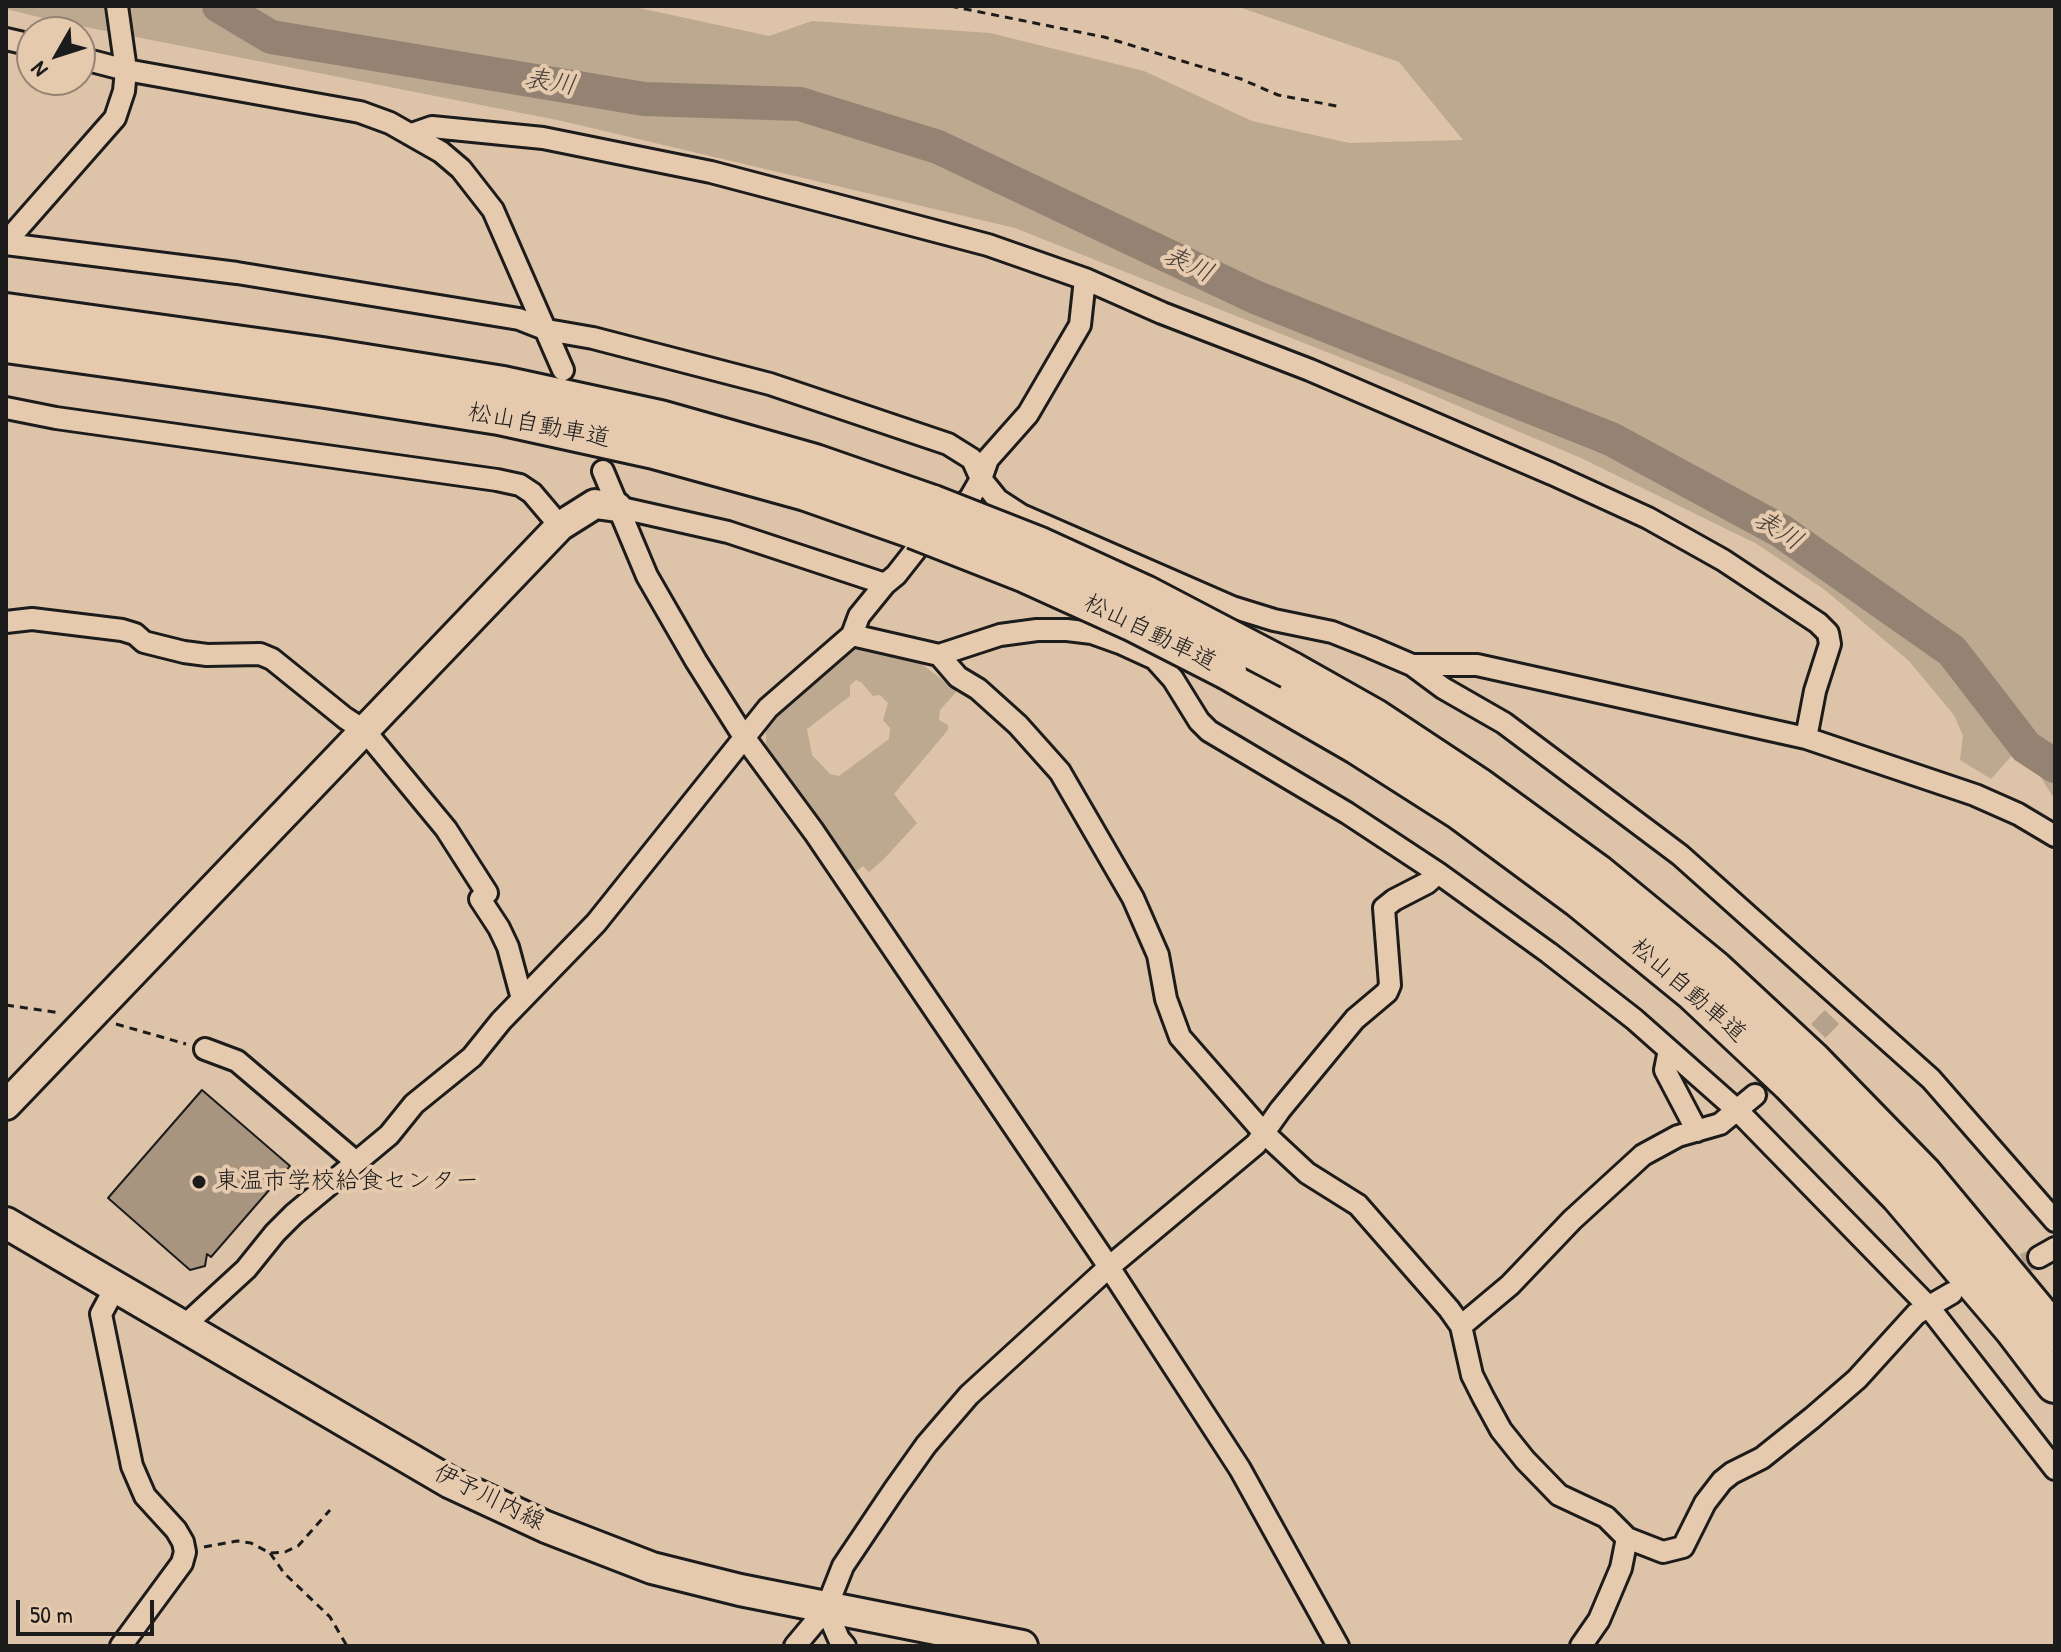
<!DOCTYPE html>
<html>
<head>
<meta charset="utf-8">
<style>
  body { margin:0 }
  #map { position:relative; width:2061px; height:1652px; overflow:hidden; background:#ddc3a7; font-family:"Patrick Hand",sans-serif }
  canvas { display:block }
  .frame { position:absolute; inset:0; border:8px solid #1c1c1c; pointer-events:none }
  .north { position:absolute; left:16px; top:16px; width:80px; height:80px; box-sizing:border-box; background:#e5caad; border:2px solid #958473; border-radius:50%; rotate:231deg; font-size:22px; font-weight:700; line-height:32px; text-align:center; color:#1c1c1c }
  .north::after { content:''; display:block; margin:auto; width:28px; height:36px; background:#1c1c1c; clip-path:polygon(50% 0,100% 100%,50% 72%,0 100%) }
  .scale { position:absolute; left:16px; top:1600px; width:138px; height:36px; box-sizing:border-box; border:4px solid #1c1c1c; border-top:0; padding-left:10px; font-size:24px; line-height:28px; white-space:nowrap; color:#1c1c1c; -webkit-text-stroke:6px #e5caad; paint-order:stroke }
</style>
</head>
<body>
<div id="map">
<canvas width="2061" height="1652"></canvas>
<div class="frame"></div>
<div class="north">N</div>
<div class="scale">50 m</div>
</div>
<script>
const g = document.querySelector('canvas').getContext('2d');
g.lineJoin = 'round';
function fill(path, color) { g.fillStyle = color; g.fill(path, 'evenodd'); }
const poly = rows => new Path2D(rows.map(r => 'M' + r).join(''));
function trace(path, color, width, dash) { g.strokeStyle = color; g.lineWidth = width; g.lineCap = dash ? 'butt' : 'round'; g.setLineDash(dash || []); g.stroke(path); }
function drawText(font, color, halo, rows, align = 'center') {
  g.font = font + ' "Patrick Hand","Klee One",sans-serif'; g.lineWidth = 8; g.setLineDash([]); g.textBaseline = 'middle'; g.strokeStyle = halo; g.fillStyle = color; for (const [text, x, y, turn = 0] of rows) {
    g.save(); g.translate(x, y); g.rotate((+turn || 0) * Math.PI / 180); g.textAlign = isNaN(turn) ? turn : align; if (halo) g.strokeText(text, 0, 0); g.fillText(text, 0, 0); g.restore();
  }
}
fill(poly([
  [6,6,630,6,769,36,812,21,990,33,1144,71,1252,121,1349,143,1463,140,1399,62,1236,6,2055,6,2055,800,2035,768,2014,753,1991,779,1960,760,1963,736,1954,715,1909,661,1825,590,1757,544,1581,458,1397,380,1015,228,562,121,55,21,6,9],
  [855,642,915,659,957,691,940,710,939,720,948,725,948,730,894,794,917,823,883,860,869,872,863,866,854,873,766,747,766,729,772,716],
  [856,680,862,683,873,696,880,695,888,703,883,720,890,728,889,739,839,776,830,774,812,755,807,729,850,696,850,685]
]), '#bda890');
trace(poly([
  [219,6,271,37,644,99,800,104,938,147,1255,297,1611,439,1781,531,1952,651,2026,747,2055,766]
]), '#948372', 34);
const building = poly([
  [202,1090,290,1166,211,1257,207,1254,205,1266,190,1270,108,1198,202,1090]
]);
fill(building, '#a79580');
trace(building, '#1c1c1c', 2);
trace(poly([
  [1755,1095,1832,1017],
  [1996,1275,2039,1257]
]), '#b6a28b', 20, [20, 10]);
const street = poly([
  [6,39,32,45],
  [80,58,126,70,360,112,390,123,441,152,461,169,493,210,563,370],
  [412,134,432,127,543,138,711,172,988,245,1085,279,1162,313,1310,370,1552,474,1648,518,1723,560,1818,623,1828,633,1830,644,1815,691,1806,738],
  [6,242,115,118,124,91,126,70,117,6],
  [6,244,237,273,519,319,547,330,593,338,770,384,948,444,972,459,981,479,998,500,1021,515,1232,607,1274,620,1332,632,1370,647,1412,665,1443,688,1504,723,1680,855,1931,1079,2055,1221],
  [6,408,56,418,497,480,520,485,532,493,560,526],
  [603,471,647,576,696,661,744,737,814,832,1109,1267,1240,1469,1338,1646],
  [617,507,728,532,885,584],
  [6,622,32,619,122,630,135,634,144,642,184,652,207,655,260,654,272,659,345,718,365,731,446,829,487,893,480,899,499,928,508,947,522,999],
  [852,635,939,655,1000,635,1037,630,1067,630,1092,633,1120,643,1155,659,1173,679,1199,721,1209,731,1347,813,1438,873,1549,953,1634,1019,1738,1111,1928,1306,2055,1469],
  [939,655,958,677,978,689,1018,725,1060,772,1133,898,1158,955,1166,999,1180,1037,1264,1133,1307,1173,1358,1205,1449,1309,1461,1326,1472,1375,1483,1397,1501,1430,1525,1460,1559,1495,1606,1517,1627,1538,1621,1568,1599,1620,1581,1646],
  [1412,665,1477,665,1806,738,1975,795,2018,814,2055,836],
  [205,1049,237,1061,356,1162],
  [1669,1050,1665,1070,1697,1131],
  [2039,1257,2055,1248],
  [116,1286,101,1314,132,1466,145,1496,176,1530,183,1542,185,1552,182,1563,121,1646],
  [184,1326,246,1269,275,1233,294,1214,389,1135,414,1104,472,1057,501,1021,596,923,768,708,852,635,859,616,885,584,896,575,918,547,970,498,981,479,988,459,1028,414,1080,325,1085,279],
  [1461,1326,1510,1285,1572,1220,1643,1155,1678,1136,1720,1124,1755,1095],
  [1627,1538,1663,1552,1683,1547,1705,1503,1722,1481,1732,1473,1762,1458,1812,1418,1857,1379,1916,1314,1952,1293],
  [826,1609,839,1639,845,1646],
  [795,1646,826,1609,843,1566,894,1490,926,1445,969,1395,1109,1267,1256,1144,1280,1110,1355,1019,1387,992,1390,985,1384,908,1394,900,1427,883,1438,873]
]);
const secondary = poly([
  [6,1105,560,526,595,504,617,507]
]);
const primary = poly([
  [6,1223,451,1483,546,1527,652,1568,740,1590,1022,1646]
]);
const highway = poly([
  [6,312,322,356,503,385,660,419,815,463,933,504],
  [6,344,319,388,499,416,654,450,806,492,914,530],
  [1290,670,1375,718,1479,787,1597,873,1714,969,1813,1061,1923,1174,2055,1333],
  [1228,671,1358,746,1460,811,1579,899,1693,992,1790,1083,1899,1195,2014,1330,2055,1384]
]);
trace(street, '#1c1c1c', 26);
trace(secondary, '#1c1c1c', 34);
trace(primary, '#1c1c1c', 36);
trace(highway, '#1c1c1c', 42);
trace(poly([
  [950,6,1104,37,1241,79,1278,95,1342,107],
  [6,1005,61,1013],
  [116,1024,186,1044],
  [204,1547,237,1541,251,1543,270,1553,285,1552,298,1546,330,1510],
  [270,1553,284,1573,330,1617,347,1646]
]), '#1c1c1c', 3, [8, 6]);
trace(street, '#e5caad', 20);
trace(secondary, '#e5caad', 28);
trace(primary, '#e5caad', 30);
trace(highway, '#e5caad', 36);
const highwayBridge = poly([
  [933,504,1040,546,1145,594,1290,670],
  [914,530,1026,574,1132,622,1228,671]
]);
trace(highwayBridge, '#1c1c1c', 42, []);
trace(highwayBridge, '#e5caad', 36);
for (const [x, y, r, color] of [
  [199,1182,8,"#1c1c1c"]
]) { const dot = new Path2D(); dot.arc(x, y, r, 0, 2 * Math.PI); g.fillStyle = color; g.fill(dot); trace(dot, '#e5caad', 3); }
drawText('24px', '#1c1c1c', '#e5caad', [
  ["松山自動車道",539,426,11],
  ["松山自動車道",1150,633,26],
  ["松山自動車道",1688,991,41],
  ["伊予川内線",489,1498,26]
]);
drawText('24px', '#1c1c1c', '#e5caad', [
  ["東温市学校給食センター",215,1182]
], 'left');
drawText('italic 26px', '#46403a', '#e5caad', [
  ["表川",550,83,9],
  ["表川",1188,265,25],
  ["表川",1778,531,32]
]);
</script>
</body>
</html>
